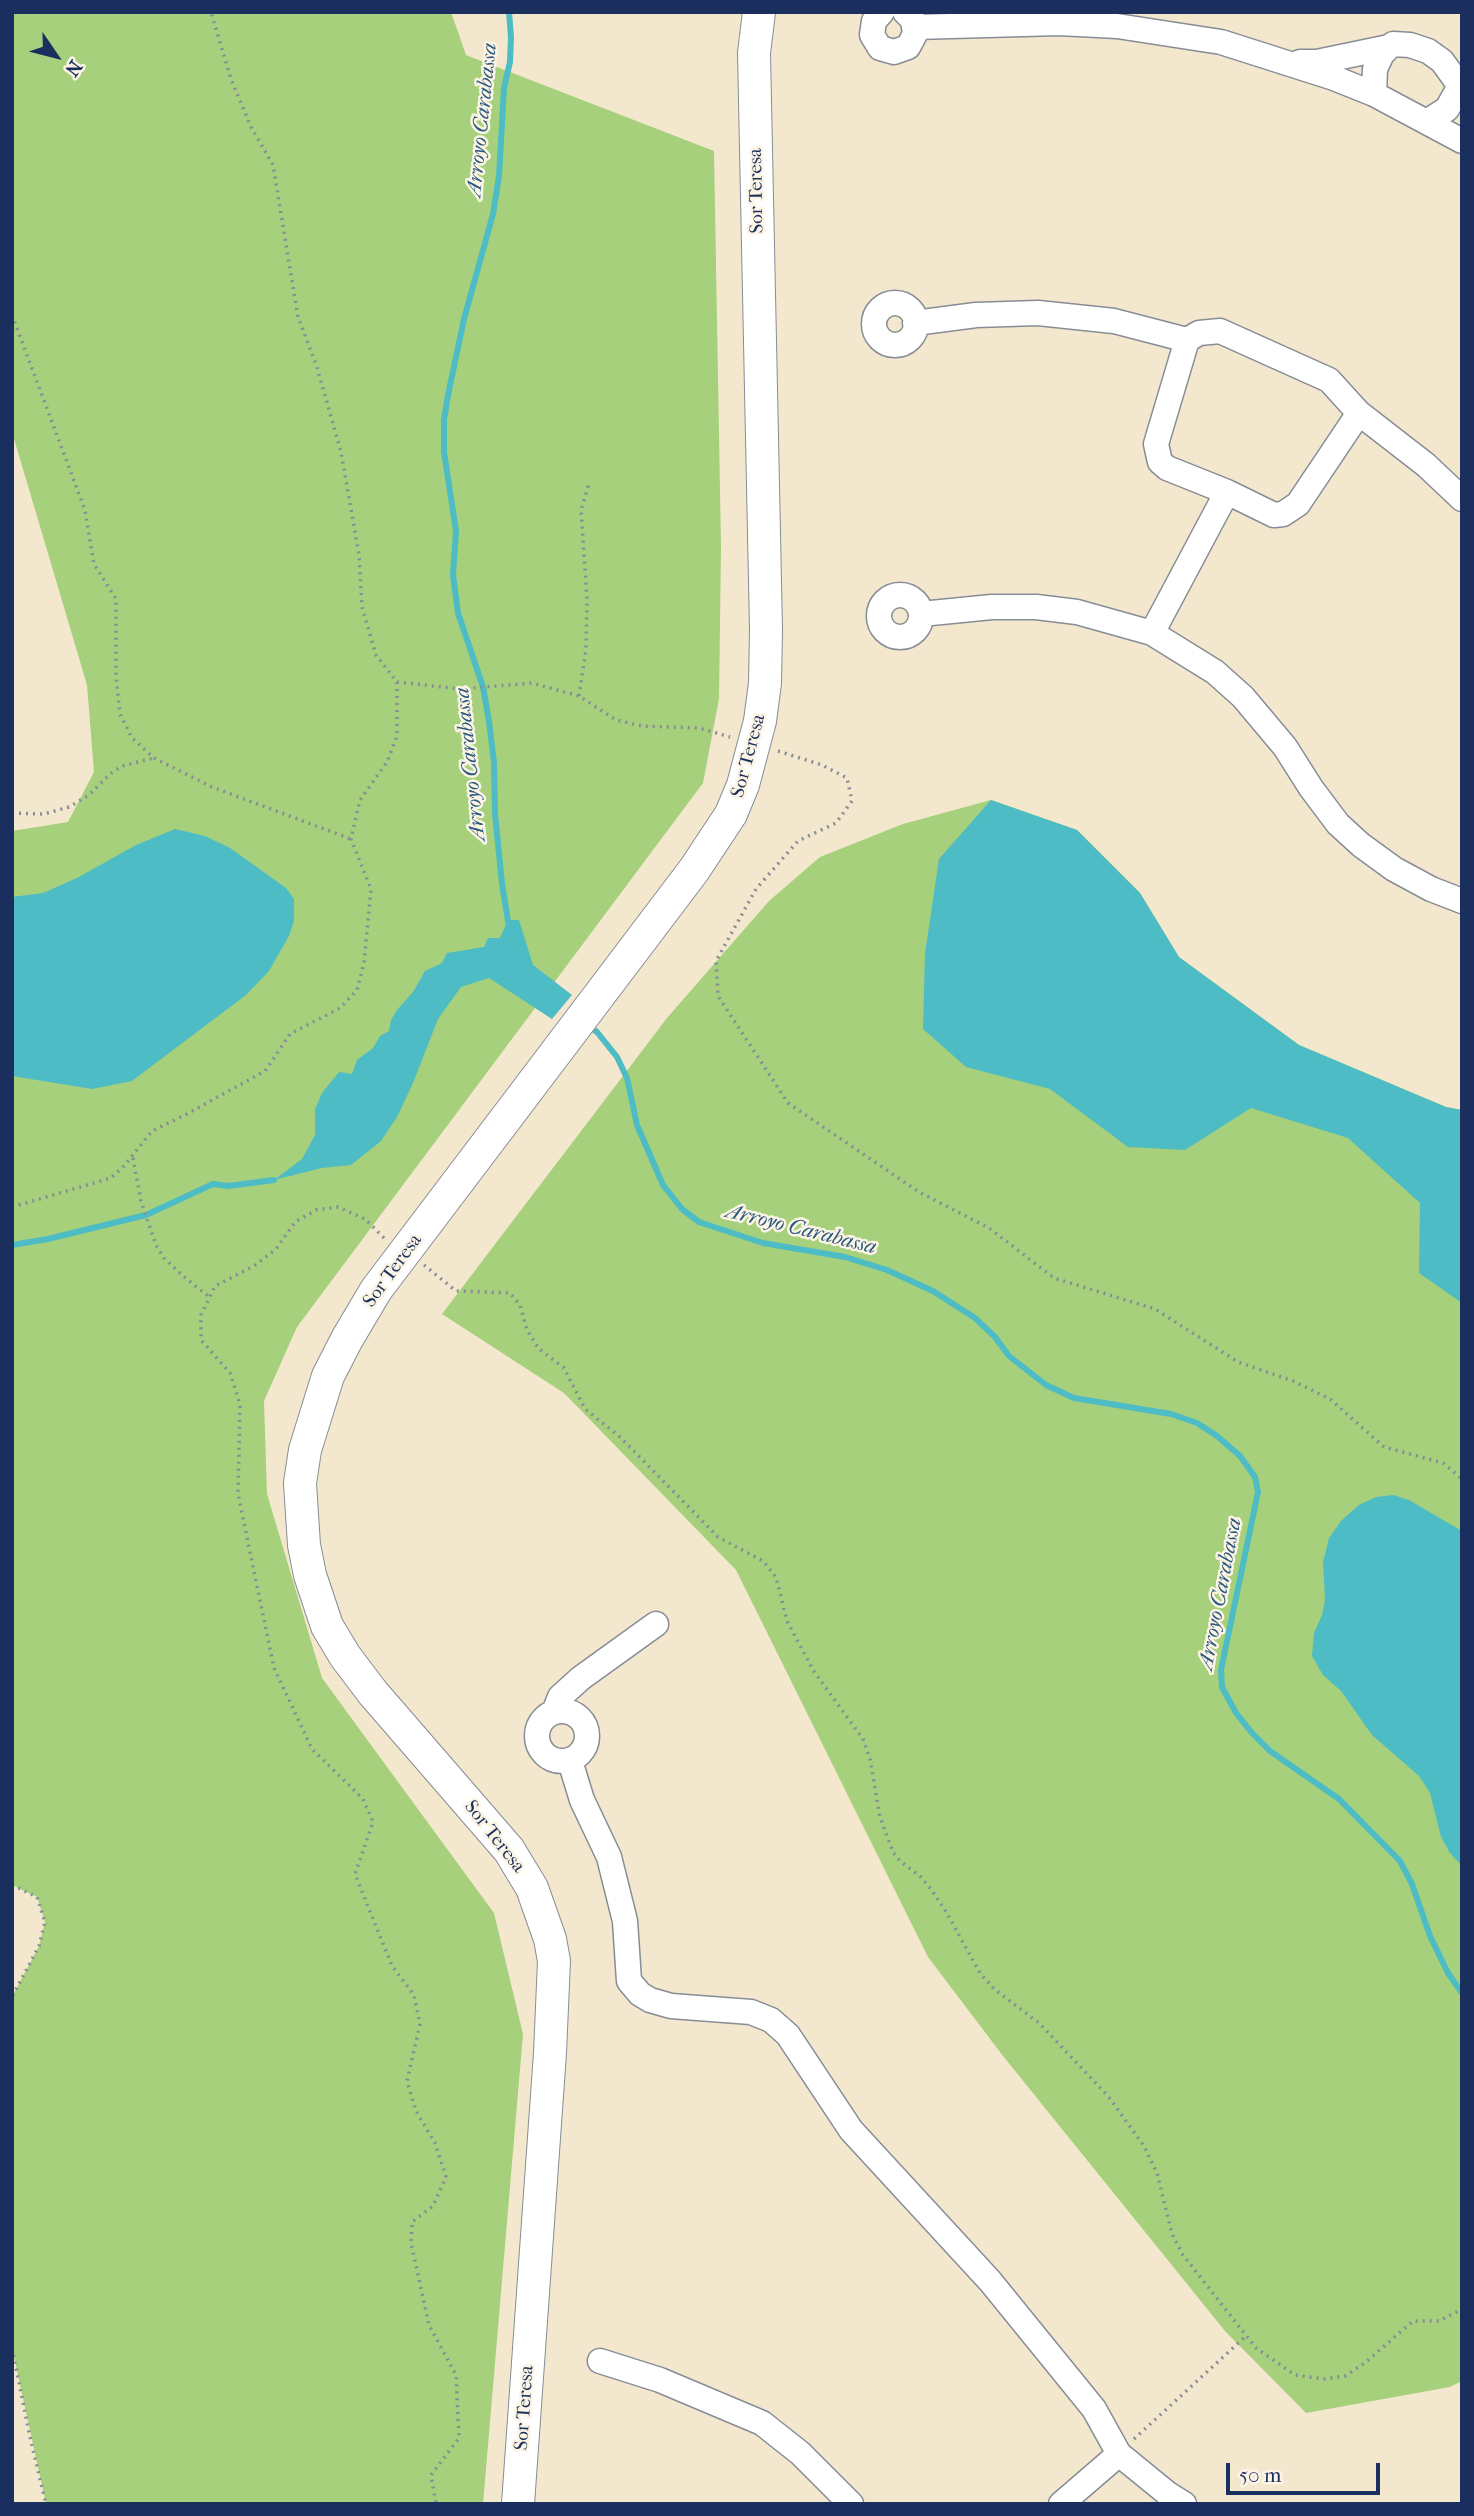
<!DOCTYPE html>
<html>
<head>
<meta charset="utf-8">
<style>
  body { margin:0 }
  #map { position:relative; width:1474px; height:2516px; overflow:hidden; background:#f3e8cd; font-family:"IM FELL French Canon",serif }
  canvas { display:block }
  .frame { position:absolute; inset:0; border:14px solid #1b2f5e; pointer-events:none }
  .north { position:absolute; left:21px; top:21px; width:70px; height:70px; -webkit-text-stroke:5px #fcf5e5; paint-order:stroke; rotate:125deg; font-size:19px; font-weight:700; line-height:28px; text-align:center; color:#1b2f5e }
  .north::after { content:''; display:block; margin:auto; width:24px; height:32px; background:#1b2f5e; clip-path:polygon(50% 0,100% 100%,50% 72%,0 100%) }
  .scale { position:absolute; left:1226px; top:2463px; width:154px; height:32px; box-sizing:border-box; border:4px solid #1b2f5e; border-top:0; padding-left:9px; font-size:21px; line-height:24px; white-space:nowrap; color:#1b2f5e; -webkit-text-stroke:5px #fcf5e5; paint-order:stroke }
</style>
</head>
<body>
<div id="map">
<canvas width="1474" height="2516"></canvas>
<div class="frame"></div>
<div class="north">N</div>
<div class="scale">50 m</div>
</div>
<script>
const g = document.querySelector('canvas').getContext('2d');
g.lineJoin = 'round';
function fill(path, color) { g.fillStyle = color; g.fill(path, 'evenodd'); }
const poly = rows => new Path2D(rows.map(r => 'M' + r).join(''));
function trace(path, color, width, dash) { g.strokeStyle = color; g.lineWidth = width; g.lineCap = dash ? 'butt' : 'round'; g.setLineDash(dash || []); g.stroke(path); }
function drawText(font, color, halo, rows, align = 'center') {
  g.font = font + ' "IM FELL French Canon",serif'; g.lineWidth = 5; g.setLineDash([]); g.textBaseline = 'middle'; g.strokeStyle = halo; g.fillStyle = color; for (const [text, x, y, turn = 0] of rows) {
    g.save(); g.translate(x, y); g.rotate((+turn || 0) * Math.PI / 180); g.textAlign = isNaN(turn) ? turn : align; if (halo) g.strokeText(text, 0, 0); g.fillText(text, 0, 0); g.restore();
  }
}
fill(poly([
  [12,12,451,12,466,55,714,151,721,547,719,699,703,783,297,1327,264,1401,267,1494,322,1678,494,1913,523,2034,483,2504,46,2504,13,2352,12,1997,39,1946,45,1922,37,1897,12,1885,12,831,68,822,94,772,87,685,12,432],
  [991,800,1077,830,1140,893,1179,957,1299,1045,1446,1107,1462,1110,1462,2381,1450,2387,1306,2413,1225,2331,1003,2056,928,1957,736,1570,564,1393,442,1314,667,1018,769,901,820,857,903,824]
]), '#a6d07b');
fill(poly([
  [991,800,1077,830,1140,893,1179,957,1299,1045,1446,1107,1462,1110,1462,1303,1419,1273,1420,1203,1348,1138,1251,1108,1185,1150,1128,1147,1050,1089,966,1067,923,1029,925,953,939,859],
  [175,829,205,836,230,848,286,888,294,899,294,921,289,936,269,971,246,995,132,1081,92,1089,12,1076,12,897,43,893,79,877,136,845],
  [508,920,519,920,533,965,572,995,552,1019,489,978,461,987,438,1019,413,1083,397,1117,381,1141,351,1165,322,1168,274,1180,302,1159,315,1135,315,1109,322,1093,339,1072,352,1074,357,1060,373,1048,380,1036,389,1031,391,1020,397,1010,413,992,425,971,442,963,447,953,484,947,488,938,500,938],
  [1393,1495,1409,1500,1462,1531,1462,1866,1450,1853,1441,1837,1430,1793,1419,1776,1372,1735,1341,1691,1323,1675,1312,1656,1314,1633,1322,1615,1325,1600,1323,1562,1329,1538,1341,1521,1359,1505,1376,1497]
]), '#4ebcc4');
trace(poly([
  [509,12,511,37,510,62,504,88,499,176,493,214,464,319,448,395,444,420,444,452,456,531,453,575,458,613,483,687,489,721,494,763,495,813,502,884,509,927],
  [587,1025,597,1032,617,1057,627,1078,637,1125,663,1185,682,1209,699,1222,763,1243,845,1257,887,1270,933,1291,975,1318,995,1337,1009,1356,1046,1385,1074,1398,1171,1414,1197,1423,1217,1436,1240,1456,1255,1477,1258,1492,1221,1670,1222,1687,1236,1713,1252,1733,1270,1751,1339,1799,1400,1861,1412,1884,1430,1936,1448,1973,1462,1993],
  [12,1245,48,1239,146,1215,213,1184,228,1186,274,1180]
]), '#4ebcc4', 6);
const minor = poly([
  [882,12,874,21,872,35,880,48,894,52,908,47,915,34,913,20,905,12],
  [915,27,1059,23,1117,26,1221,42,1334,78,1374,94,1462,141],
  [1300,62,1317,62,1389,47],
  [1374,94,1375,69,1382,54,1389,47,1393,44,1410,45,1428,51,1442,61,1460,86,1447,109,1428,121],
  '874 324a21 21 0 1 1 42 0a21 21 0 1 1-42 0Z',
  [915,323,976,315,1038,313,1114,321,1187,340,1199,333,1220,331,1329,380,1359,413,1426,465,1462,499],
  [1187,340,1156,444,1160,462,1167,468,1227,492,1274,515,1283,514,1298,504,1359,413],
  '879 616a21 21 0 1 1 42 0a21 21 0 1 1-42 0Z',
  [921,614,992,607,1036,607,1077,612,1152,633,1215,672,1243,697,1285,747,1311,788,1338,824,1361,845,1394,869,1431,889,1462,901],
  [1152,633,1227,492],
  '537 1736a25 25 0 1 1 50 0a25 25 0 1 1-50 0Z',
  [554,1712,560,1697,581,1678,656,1624],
  [570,1761,582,1800,609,1857,625,1921,629,1981,640,1994,650,2000,671,2006,751,2012,771,2020,788,2035,851,2130,990,2281,1094,2409,1119,2454,1168,2494,1184,2504],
  [600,2361,660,2380,762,2423,800,2453,851,2504],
  [1061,2504,1119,2454]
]);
const tertiary = poly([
  [518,2504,550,2053,554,1961,550,1939,532,1888,509,1850,373,1693,345,1656,327,1626,310,1575,304,1545,300,1483,305,1450,328,1376,347,1339,376,1290,694,870,731,814,743,785,760,721,765,683,766,630,754,53,759,12]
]);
trace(minor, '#878c96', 27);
trace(tertiary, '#878c96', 34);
trace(poly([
  [12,315,85,510,94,564,116,599,116,676,120,714,132,738,154,758,212,787,351,839],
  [397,682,460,689,532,683,579,696,616,720,642,726,699,728,730,737],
  [579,696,586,649,587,599,581,510,589,484],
  [778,751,822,765,847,778,852,801,836,823,798,841,756,889,716,961,718,996,788,1103,919,1192,989,1228,1054,1278,1155,1309,1238,1362,1293,1381,1330,1399,1384,1447,1443,1463,1462,1479],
  [12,813,44,814,69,807,89,795,110,774,122,766,154,758],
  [133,1158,141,1201,156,1245,164,1258,182,1275,209,1297],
  [12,1207,111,1178,124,1166,152,1131,185,1115,265,1071,290,1034,340,1008,357,990,364,963,371,889,351,839,360,800,387,762,397,736,397,682,376,655,362,607,359,555,341,452,317,367,298,317,273,165,251,127,231,79,211,12],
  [384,1238,365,1219,338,1207,316,1210,295,1222,276,1249,254,1266,215,1286,201,1315,201,1340,230,1373,240,1404,238,1494,274,1668,312,1749,363,1799,373,1822,355,1874,392,1966,414,1995,420,2024,407,2081,416,2111,435,2143,446,2177,433,2206,412,2222,411,2243,429,2325,456,2375,459,2438,431,2475,436,2504],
  [424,1265,456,1291,510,1293,520,1305,527,1330,539,1349,564,1368,585,1409,620,1437,718,1537,763,1561,776,1577,787,1621,813,1670,863,1739,870,1759,880,1817,893,1852,900,1861,921,1877,933,1892,945,1910,980,1973,994,1989,1039,2023,1108,2096,1144,2146,1157,2173,1172,2234,1183,2255,1256,2348,1295,2375,1324,2379,1345,2376,1366,2362,1413,2321,1439,2321,1462,2309],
  [12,1885,37,1897,45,1922,39,1946,12,1997],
  [12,2348,30,2437,46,2504],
  [1134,2439,1246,2336]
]), '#878c96', 3.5, [2, 5]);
trace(minor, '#fff', 24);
trace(tertiary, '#fff', 32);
drawText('19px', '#1b2f5e', '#fcf5e5', [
  ["Sor Teresa",757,191,-91],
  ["Sor Teresa",749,756,-75],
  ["Sor Teresa",393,1271,-54],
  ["Sor Teresa",494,1837,52],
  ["Sor Teresa",525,2408,-86]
]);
drawText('italic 21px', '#2a597d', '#fcf5e5', [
  ["Arroyo Carabassa",483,120,-84],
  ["Arroyo Carabassa",471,764,-96],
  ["Arroyo Carabassa",801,1230,14],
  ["Arroyo Carabassa",1221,1594,-79]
]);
</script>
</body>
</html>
